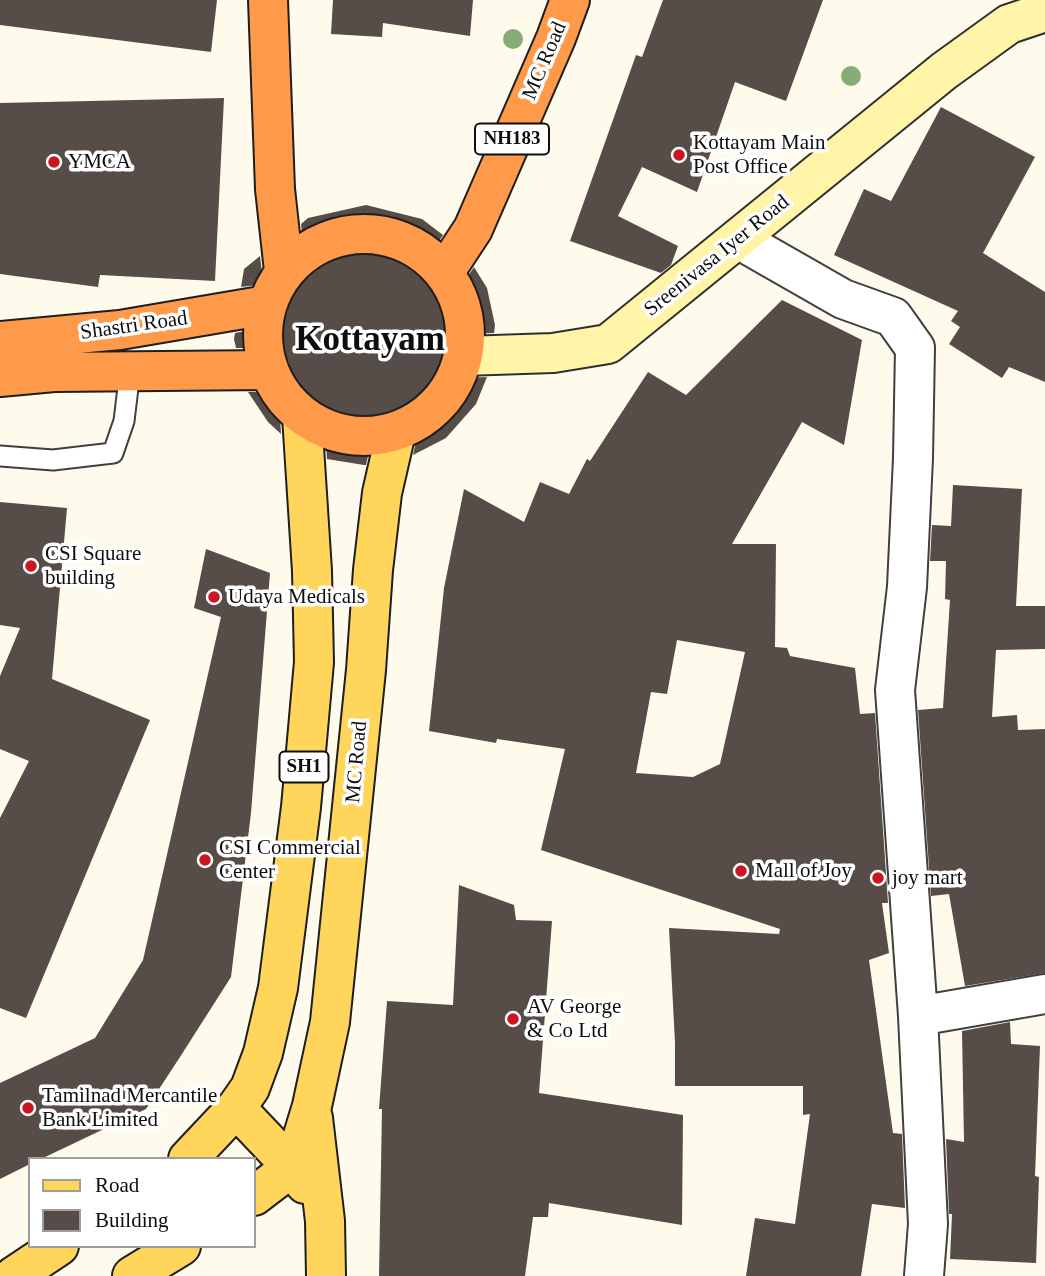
<!DOCTYPE html>
<html>
<head>
<meta charset="utf-8">
<style>
  body { margin:0 }
  #map { position:relative; width:1045px; height:1276px; overflow:hidden; background:#fffbec; font-family:"Times New Roman",serif }
  canvas { display:block }
  .legend { position:absolute; left:28px; top:1157px; width:228px; height:91px; box-sizing:border-box; background:#fff; border:2px solid #9e9e9e; margin:0; padding:9px 12px; list-style:none; font-size:21px; color:#0d0d0d }
  .legend li { display:flex; align-items:center; gap:14px; height:35px }
  .legend b { width:35px; border:2px solid #9e9e9e }
</style>
</head>
<body>
<div id="map">
<canvas width="1045" height="1276"></canvas>
<ul class="legend">
<li><b style="height:9px;background:#ffd55c"></b>Road</li>
<li><b style="height:19px;background:#564d48"></b>Building</li>
</ul>
</div>
<script>
const g = document.querySelector('canvas').getContext('2d');
g.lineJoin = 'round';
function fill(path, color) { g.fillStyle = color; g.fill(path, 'evenodd'); }
const poly = rows => new Path2D(rows.map(r => 'M' + r).join(''));
function trace(path, color, width, dash) { g.strokeStyle = color; g.lineWidth = width; g.lineCap = dash ? 'butt' : 'round'; g.setLineDash(dash || []); g.stroke(path); }
function drawText(font, color, halo, rows, align = 'center') {
  g.font = font + ' "Times New Roman",serif'; g.lineWidth = 7; g.setLineDash([]); g.textBaseline = 'middle'; g.strokeStyle = halo; g.fillStyle = color; for (const [text, x, y, turn = 0] of rows) {
    g.save(); g.translate(x, y); g.rotate((+turn || 0) * Math.PI / 180); g.textAlign = isNaN(turn) ? turn : align; if (halo) g.strokeText(text, 0, 0); g.fillText(text, 0, 0); g.restore();
  }
}
fill(poly([
  [0,0,217,0,211,52,0,25],
  [333,0,473,0,470,36,383,23,382,37,331,34],
  [663,0,823,0,786,101,735,82,697,192,642,167,618,216,678,246,671,265,661,273,570,241,636,55,642,57],
  [224,98,215,281,100,275,98,287,0,274,0,103],
  [941,107,1035,157,983,253,1045,292,1045,382,1009,367,1002,378,949,344,960,327,951,321,958,311,834,255,864,189,891,201],
  [366,205,422,219,443,235,425,262,422,272,425,283,433,292,443,295,453,293,462,285,474,267,487,288,495,325,494,333,463,334,452,338,444,346,442,357,446,368,453,375,465,378,487,377,476,404,446,438,413,455,417,437,417,425,411,417,402,411,389,411,381,417,375,426,366,465,364,465,327,459,324,414,320,403,311,396,300,394,290,397,283,406,280,417,281,434,268,422,248,392,269,392,281,388,288,381,291,370,288,360,280,351,269,348,236,348,234,339,235,333,271,326,280,322,287,313,289,302,285,293,297,288,304,280,306,269,301,224,308,218],
  [260,256,262,273,266,284,241,287,244,269],
  [782,300,862,340,844,445,802,422,732,544,776,544,775,647,787,648,790,656,855,668,860,714,875,713,888,903,882,903,889,953,869,960,893,1133,902,1134,905,1208,872,1204,861,1276,746,1276,755,1218,795,1224,810,1114,803,1115,803,1086,675,1086,675,1043,669,928,779,934,780,929,541,850,565,749,497,739,496,743,429,731,444,588,464,489,524,522,540,482,569,494,587,459,590,461,648,372,686,395],
  [677,640,745,652,720,764,693,777,636,773,651,692,667,694],
  [953,485,1022,489,1016,606,1045,606,1045,649,996,650,992,717,1017,715,1018,730,1045,729,1045,973,965,986,949,894,931,896,918,710,943,708,950,600,945,599,946,561,930,561,932,525,951,526],
  [0,502,67,508,52,679,150,720,26,1018,0,1008,0,818,29,761,0,749,0,676,20,628,0,625],
  [206,549,270,573,251,813,231,977,180,1057,146,1109,41,1159,30,1159,30,1164,0,1179,0,1083,95,1038,143,960,221,617,194,608],
  [459,885,514,905,516,920,552,921,539,1093,683,1115,682,1225,549,1203,548,1217,533,1217,525,1276,379,1276,382,1109,379,1109,387,1001,453,1005],
  [1010,1022,1011,1044,1040,1046,1035,1176,1039,1177,1036,1263,950,1259,952,1214,949,1214,946,1139,964,1142,962,1031]
]), '#564d48');
const lane = poly([
  [0,456,53,460,113,453,124,421,130,371]
]);
const street = poly([
  [738,239,843,299,893,317,915,348,913,458,907,587,895,690,918,1016,928,1224,924,1276],
  [918,1016,1045,994]
]);
const secondary = poly([
  [464,356,553,353,608,344,944,71,1009,24,1045,12]
]);
const primary = poly([
  [236,1108,292,1167,305,1184],
  [313,1118,325,1221,326,1276],
  [188,1159,236,1108,250,1088,263,1053,278,988,301,807,314,662,312,571,302,416],
  [254,1196,292,1167,298,1152,312,1106,330,1022,366,670,373,570,382,493,396,432],
  [14,1276,59,1246],
  [132,1276,181,1246]
]);
const highway = poly([
  [268,0,275,189,284,271],
  '263 335a101 101 0 1 1 202 0a101 101 0 1 1-202 0Z',
  [444,273,473,229,556,38,570,0],
  [0,341,120,330,267,305],
  [0,377,54,372,269,370]
]);
trace(lane, '#404040', 23);
trace(street, '#404040', 42);
trace(secondary, '#2f2f2f', 42);
trace(primary, '#1e1e1e', 42);
trace(highway, '#1e1e1e', 42);
trace(lane, '#fff', 19);
trace(street, '#fff', 38);
trace(secondary, '#fff4a7', 38);
trace(primary, '#ffd55c', 38);
trace(highway, '#ff9a4a', 38);
g.fillStyle = '#89ac76';
for (const [x, y] of [
  [513,39],
  [851,76]
]) { g.beginPath(); g.arc(x, y, 10, 0, 2 * Math.PI); g.fill(); }
for (const [x, y, r, color] of [
  [679,155,7,"#cb1622"],
  [54,162,7,"#cb1622"],
  [31,566,7,"#cb1622"],
  [214,597,7,"#cb1622"],
  [205,860,7,"#cb1622"],
  [741,871,7,"#cb1622"],
  [878,878,7,"#cb1622"],
  [513,1019,7,"#cb1622"],
  [28,1108,7,"#cb1622"]
]) { const dot = new Path2D(); dot.arc(x, y, r, 0, 2 * Math.PI); g.fillStyle = color; g.fill(dot); trace(dot, '#fff', 2.5); }
for (const [x, y, w] of [
  [512,139,74],
  [304,767,49]
]) { const box = new Path2D(); box.roundRect(x - w / 2, y - 15.5, w, 31, 5); g.fillStyle = '#fff'; g.fill(box); trace(box, '#0d0d0d', 2); }
drawText('bold 19px', '#0d0d0d', null, [
  ["NH183",512,139],
  ["SH1",304,767]
]);
drawText('21px', '#0d0d0d', '#fff', [
  ["MC Road",545,61,-67],
  ["Sreenivasa Iyer Road",717,256,-39],
  ["Shastri Road",134,326,-8],
  ["MC Road",357,762,-85]
]);
drawText('21px', '#0d0d0d', '#fff', [
  ["Kottayam Main",693,143],
  ["Post Office",693,167],
  ["YMCA",68,162],
  ["CSI Square",45,554],
  ["building",45,578],
  ["Udaya Medicals",228,597],
  ["CSI Commercial",219,848],
  ["Center",219,872],
  ["Mall of Joy",755,871],
  ["joy mart",892,878],
  ["AV George",527,1007],
  ["& Co Ltd",527,1031],
  ["Tamilnad Mercantile",42,1096],
  ["Bank Limited",42,1120]
], 'left');
drawText('bold 35px', '#0d0d0d', '#fff', [
  ["Kottayam",370,341]
]);
</script>
</body>
</html>
